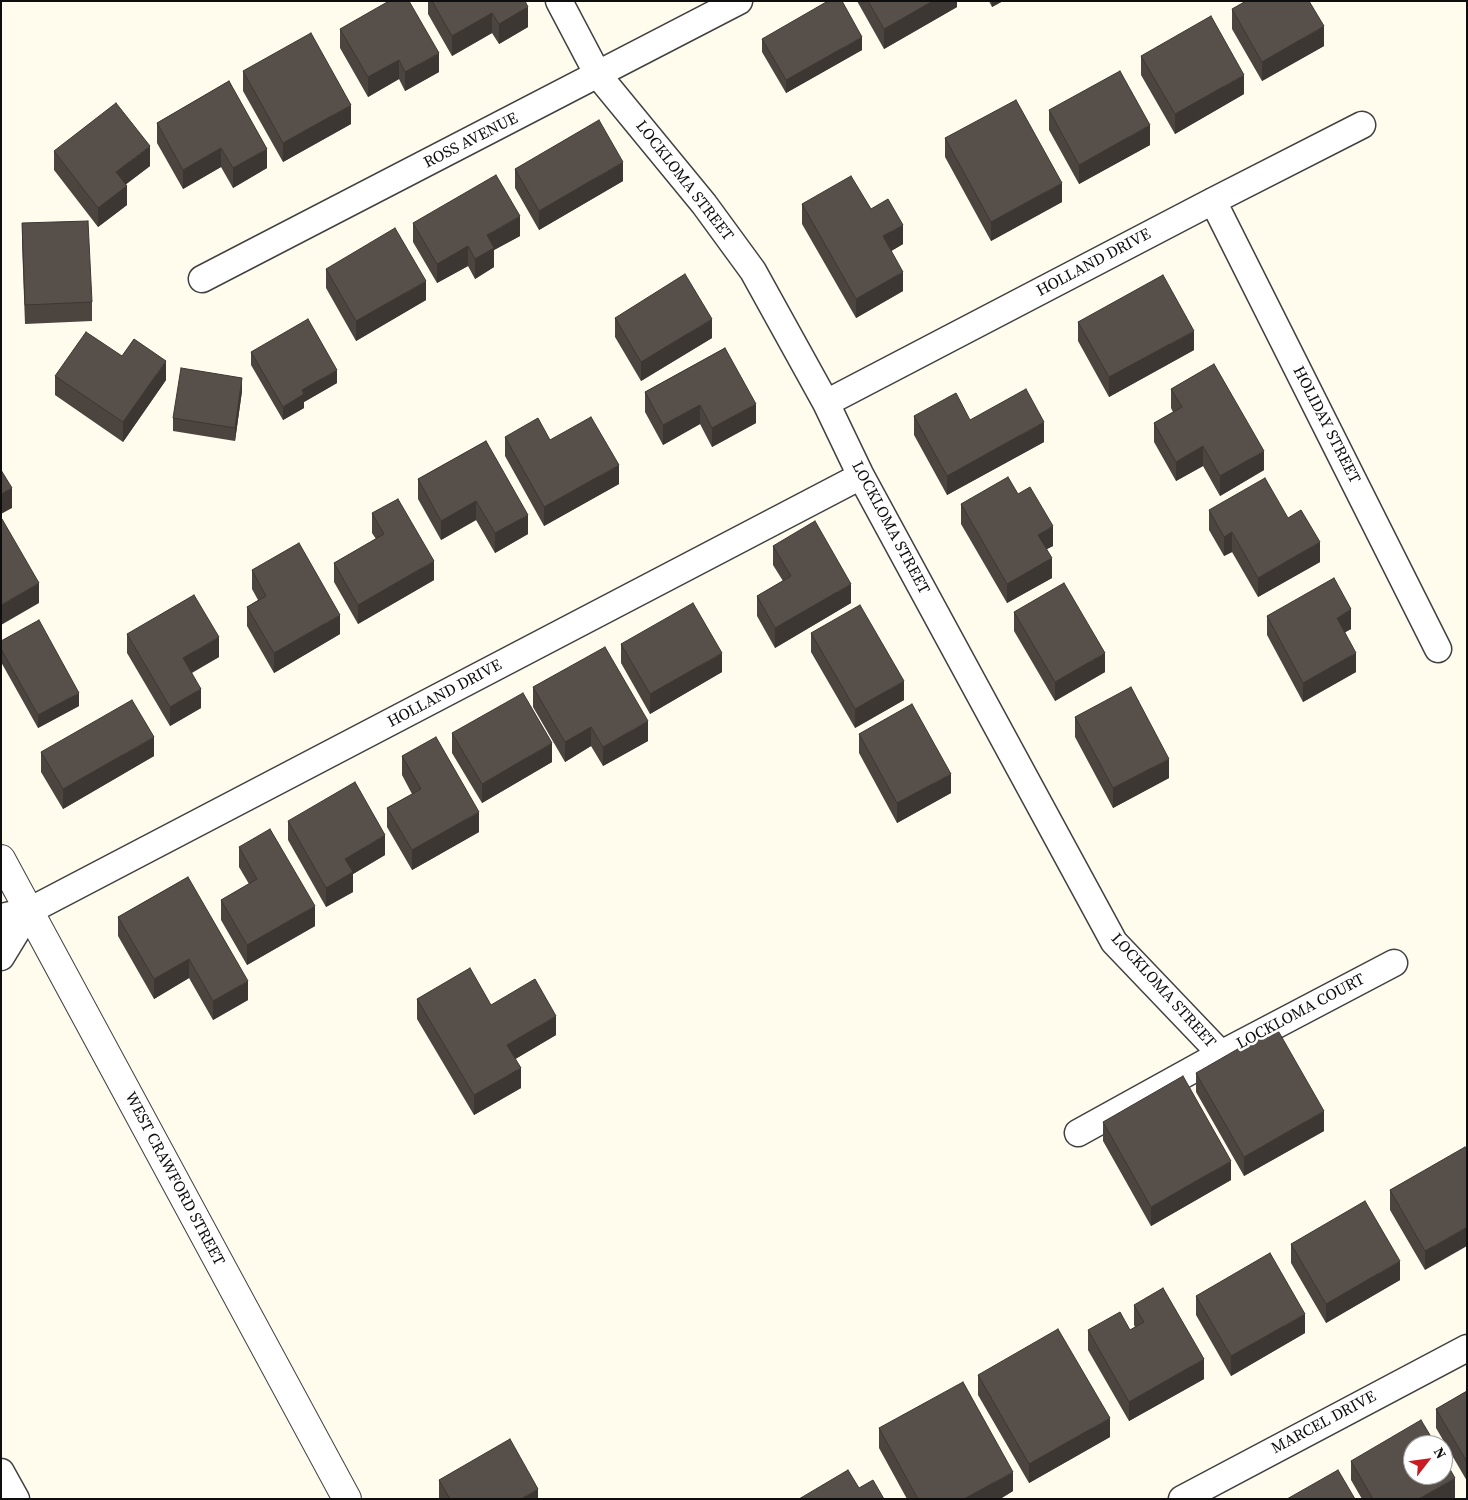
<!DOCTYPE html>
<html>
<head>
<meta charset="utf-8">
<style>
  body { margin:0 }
  #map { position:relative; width:1468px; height:1500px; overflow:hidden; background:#fffcee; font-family:"Source Serif 4",serif }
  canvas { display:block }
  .frame { position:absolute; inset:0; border:2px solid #0e0e0e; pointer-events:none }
  .north { position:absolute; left:1403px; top:1435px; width:50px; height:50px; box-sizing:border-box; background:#fff; border:1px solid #9f9f9f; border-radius:50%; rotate:60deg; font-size:14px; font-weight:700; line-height:20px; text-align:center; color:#0e0e0e }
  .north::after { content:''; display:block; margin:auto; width:18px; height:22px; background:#c91b24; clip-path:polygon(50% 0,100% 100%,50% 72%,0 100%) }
</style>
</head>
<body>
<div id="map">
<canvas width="1468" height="1500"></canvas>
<div class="frame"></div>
<div class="north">N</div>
</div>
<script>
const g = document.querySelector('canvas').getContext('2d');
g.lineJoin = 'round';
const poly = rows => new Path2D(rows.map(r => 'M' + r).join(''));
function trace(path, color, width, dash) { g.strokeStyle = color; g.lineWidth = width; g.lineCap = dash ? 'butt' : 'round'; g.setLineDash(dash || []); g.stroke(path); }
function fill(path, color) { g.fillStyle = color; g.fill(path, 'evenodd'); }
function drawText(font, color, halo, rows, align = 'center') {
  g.font = font + ' "Source Serif 4",serif'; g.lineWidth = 5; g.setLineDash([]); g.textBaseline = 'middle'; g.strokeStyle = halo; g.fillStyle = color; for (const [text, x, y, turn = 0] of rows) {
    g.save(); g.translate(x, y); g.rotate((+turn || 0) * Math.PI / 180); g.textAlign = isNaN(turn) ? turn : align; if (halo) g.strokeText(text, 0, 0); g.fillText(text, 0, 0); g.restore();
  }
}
const minor = poly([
  [559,1,598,75,704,204,753,271,826,403,861,476,1114,942,1221,1054],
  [1213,201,1438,649],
  [202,279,739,1],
  [826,403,1213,201,1362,125],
  [1,917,29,911,861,476],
  [1,957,29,911],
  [1078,1133,1221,1054,1394,963],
  [1,1472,16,1499],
  [1182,1499,1467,1348]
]);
const tertiary = poly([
  [1,859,347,1499]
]);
trace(minor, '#414141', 29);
trace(tertiary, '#414141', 30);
trace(minor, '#fff', 26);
trace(tertiary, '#fff', 28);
fill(poly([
  [428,1,525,1,528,27,499,44,492,33,452,56,428,14],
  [857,1,957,1,957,7,884,49],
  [989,1,1003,1,992,7],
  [1232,9,1324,46,1262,81,1232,29],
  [340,29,439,72,405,91,399,79,368,97,340,48],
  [762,39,862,50,786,93,762,52],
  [1141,56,1244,94,1175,134,1141,75],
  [243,71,351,124,283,162,243,91],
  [229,81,267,168,233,188,221,167,183,189,157,143,157,123],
  [1049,110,1150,145,1079,184,1049,130],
  [945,138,1062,202,991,241,945,157],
  [54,151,150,166,126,184,127,205,98,227,54,170],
  [515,169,623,181,539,230,515,188],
  [802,204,871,209,903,244,891,251,903,291,856,318,802,224],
  [22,223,92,302,92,321,25,324,22,243],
  [413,223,520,236,494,250,494,267,475,279,468,266,437,283,413,242],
  [326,269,426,300,356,341,326,288],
  [615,318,712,338,641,381,615,337],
  [1078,322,1194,350,1109,397,1078,341],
  [725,348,756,423,712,447,700,424,663,445,645,412,645,392],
  [251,352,337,383,304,402,304,408,283,420,251,365],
  [122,356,166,380,123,442,55,395,55,376],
  [1171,389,1264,470,1220,496,1203,466,1176,481,1154,442,1154,423,1173,412,1171,408],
  [242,391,235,441,173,431,173,418],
  [914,416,970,420,1044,442,947,495,914,435],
  [505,437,619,484,544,526,505,456],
  [486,441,528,534,495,553,476,520,441,540,418,499,418,479],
  [1018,494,1053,546,1046,549,1052,578,1007,603,961,524,961,504],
  [1209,510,1288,518,1320,562,1258,597,1232,552,1224,556,1209,530],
  [372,513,434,580,358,624,334,582,334,563,376,539,372,533],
  [773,546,851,603,775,648,757,616,757,596,783,581,773,565],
  [252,570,340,634,274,673,247,626,247,607,258,600,252,589],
  [1014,612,1105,672,1055,701,1014,631],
  [1267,616,1351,629,1345,632,1356,672,1303,702,1267,635],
  [811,633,904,700,855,728,811,652],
  [127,634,219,657,192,673,201,708,170,726,127,653],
  [1,641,79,706,38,728,1,662],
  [621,644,722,672,650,714,621,663],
  [533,687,648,741,603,766,591,746,565,762,533,707],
  [1075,717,1169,778,1113,808,1075,737],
  [452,733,552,762,482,803,452,753],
  [859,734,951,793,897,823,859,753],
  [41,752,154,756,63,809,41,772],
  [402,756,479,832,412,870,387,827,387,808,412,794,402,775],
  [288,821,385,855,353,874,353,892,326,907,288,840],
  [239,847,315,926,247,965,221,920,221,900,249,884,239,867],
  [188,877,248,1000,213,1020,189,978,154,999,118,936,118,917],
  [417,999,491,1005,556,1035,515,1059,521,1088,474,1115,417,1019],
  [1196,1073,1324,1131,1244,1176,1196,1092],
  [1103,1122,1231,1180,1151,1226,1103,1141],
  [1467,1150,1425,1270,1390,1210,1390,1190],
  [1291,1244,1400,1280,1326,1323,1291,1263],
  [1196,1296,1305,1333,1231,1376,1196,1315],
  [1134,1305,1204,1379,1129,1421,1088,1350,1088,1330,1130,1330,1135,1327,1134,1325],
  [978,1375,1110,1437,1029,1483,978,1395],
  [1467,1391,1467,1481,1436,1428,1436,1409],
  [879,1428,1013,1491,1000,1499,907,1499,879,1448],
  [1351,1461,1455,1498,1453,1499,1362,1499,1351,1480],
  [439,1480,538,1499,439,1499]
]), '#4b443f');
fill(poly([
  [933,1,957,1,957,7,884,49,884,29],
  [992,1,1003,1,992,7],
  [528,7,528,27,499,44,499,24],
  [492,13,492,33,452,56,452,36],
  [1324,26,1324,46,1262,81,1262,62],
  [862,37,862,50,786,93,786,80],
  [439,53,439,72,405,91,405,72],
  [399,60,399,79,368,97,368,77],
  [1244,75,1244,94,1175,134,1175,114],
  [351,105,351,124,283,162,283,143],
  [1150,125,1150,145,1079,184,1079,165],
  [150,146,150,166,116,192,116,172],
  [221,148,221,167,183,189,183,170],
  [267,149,267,168,233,188,233,168],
  [623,162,623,181,539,230,539,211],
  [1062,183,1062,202,991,241,991,222],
  [127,186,127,205,98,227,98,208],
  [520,216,520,236,494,250,494,267,475,279,475,259,487,235],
  [903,225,903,244,883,256,883,236],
  [468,246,468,266,437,283,437,264],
  [903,272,903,291,856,318,856,299],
  [426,281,426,300,356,341,356,321],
  [712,319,712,338,641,381,641,362],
  [1194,331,1194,350,1109,397,1109,377],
  [166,361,166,380,123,442,123,422],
  [337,370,337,383,304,402,304,408,283,420,283,407,302,390],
  [242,378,242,391,235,441,235,428],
  [756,404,756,423,712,447,712,428],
  [700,405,700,424,663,445,663,425],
  [1044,422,1044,442,947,495,947,476],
  [1203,446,1203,466,1176,481,1176,462],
  [1264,451,1264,470,1220,496,1220,476],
  [619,465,619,484,544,526,544,507],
  [12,488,12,508,1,514,1,494],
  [476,501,476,520,441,540,441,521],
  [528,515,528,534,495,553,495,533],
  [1053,526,1053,546,1038,554,1038,535],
  [1232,532,1232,552,1224,556,1224,537],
  [1320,542,1320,562,1258,597,1258,578],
  [1052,558,1052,578,1007,603,1007,584],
  [434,561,434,580,358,624,358,605],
  [39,583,39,603,1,625,1,605],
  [851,584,851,603,775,648,775,628],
  [1351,609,1351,629,1337,637,1337,618],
  [340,615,340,634,274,673,274,653],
  [219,637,219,657,183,677,183,658],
  [722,653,722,672,650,714,650,694],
  [1105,653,1105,672,1055,701,1055,682],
  [1356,653,1356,672,1303,702,1303,683],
  [904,681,904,700,855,728,855,709],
  [201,689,201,708,170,726,170,707],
  [79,693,79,706,38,728,38,715],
  [648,721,648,741,603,766,603,747],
  [591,727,591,746,565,762,565,742],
  [154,737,154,756,63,809,63,789],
  [552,743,552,762,482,803,482,784],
  [1169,759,1169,778,1113,808,1113,788],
  [951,774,951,793,897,823,897,803],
  [479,812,479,832,412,870,412,850],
  [385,835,385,855,353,874,353,892,326,907,326,888,345,859],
  [315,906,315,926,247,965,247,945],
  [189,959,189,978,154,999,154,979],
  [248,981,248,1000,213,1020,213,1001],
  [556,1016,556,1035,507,1064,507,1045],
  [521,1068,521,1088,474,1115,474,1095],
  [1324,1111,1324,1131,1244,1176,1244,1157],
  [1231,1161,1231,1180,1151,1226,1151,1207],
  [1467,1227,1467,1246,1425,1270,1425,1251],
  [1400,1261,1400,1280,1326,1323,1326,1304],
  [1305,1314,1305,1333,1231,1376,1231,1356],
  [1204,1359,1204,1379,1129,1421,1129,1402],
  [1110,1418,1110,1437,1029,1483,1029,1464],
  [1013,1472,1013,1491,1000,1499,964,1499],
  [1455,1478,1455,1498,1453,1499,1419,1499],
  [538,1489,538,1499,521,1499]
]), '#3d3733');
const building = poly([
  [389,1,409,1,439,53,405,72,399,60,368,77,340,29,389,1],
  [432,1,525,1,528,7,499,24,492,13,452,36,432,1],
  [828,1,842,1,862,37,786,80,762,39,828,1],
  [868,1,933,1,884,29,868,1],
  [1246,1,1309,1,1324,26,1262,62,1232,9,1246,1],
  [1211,16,1244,75,1175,114,1141,56,1211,16],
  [311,33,351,105,283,143,243,71,311,33],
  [1120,71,1150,125,1079,165,1049,110,1120,71],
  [229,81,267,149,233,168,221,148,183,170,157,123,229,81],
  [1016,100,1062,183,991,222,945,138,1016,100],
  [116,103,150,146,116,172,127,186,98,208,54,151,116,103],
  [599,120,623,162,539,211,515,169,599,120],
  [496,175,520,216,487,235,494,248,475,259,468,246,437,264,413,223,496,175],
  [851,176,871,209,888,199,903,225,883,236,903,272,856,299,802,204,851,176],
  [88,221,92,302,25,305,22,223,88,221],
  [395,228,426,281,356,321,326,269,395,228],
  [685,274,712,319,641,362,615,318,685,274],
  [1163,275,1194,331,1109,377,1078,322,1163,275],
  [308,319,337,370,302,390,304,394,283,407,251,352,308,319],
  [86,332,122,356,134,339,166,361,123,422,55,376,86,332],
  [725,348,756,404,712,428,700,405,663,425,645,392,725,348],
  [1214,364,1264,451,1220,476,1203,446,1176,462,1154,423,1182,407,1171,389,1214,364],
  [181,368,242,378,235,428,173,418,181,368],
  [1026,389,1044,422,947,476,914,416,956,393,970,420,1026,389],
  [591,417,619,465,544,507,505,437,538,418,550,440,591,417],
  [486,441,528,515,495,533,476,501,441,521,418,479,486,441],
  [1,470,12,488,1,494,1,470],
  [1008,477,1018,494,1030,487,1053,526,1038,535,1052,558,1007,584,961,504,1008,477],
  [1265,478,1288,518,1301,510,1320,542,1258,578,1232,532,1224,537,1209,510,1265,478],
  [398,499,434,561,358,605,334,563,384,534,372,513,398,499],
  [1,519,2,519,39,583,1,605,1,519],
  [815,521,851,584,775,628,757,596,791,576,773,546,815,521],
  [299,543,340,615,274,653,247,607,266,596,252,570,299,543],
  [1334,578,1351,609,1337,618,1356,653,1303,683,1267,616,1334,578],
  [1064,583,1105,653,1055,682,1014,612,1064,583],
  [194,595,219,637,183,658,201,689,170,707,127,634,194,595],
  [693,603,722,653,650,694,621,644,693,603],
  [860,605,904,681,855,709,811,633,860,605],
  [39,620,79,693,38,715,1,649,1,641,39,620],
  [605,647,648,721,603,747,591,727,565,742,533,687,605,647],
  [1131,687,1169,759,1113,788,1075,717,1131,687],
  [523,693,552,743,482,784,452,733,523,693],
  [132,700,154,737,63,789,41,752,132,700],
  [912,704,951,774,897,803,859,734,912,704],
  [436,737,479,812,412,850,387,808,421,789,402,756,436,737],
  [355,782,385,835,345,859,353,872,326,888,288,821,355,782],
  [270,829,315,906,247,945,221,900,257,879,239,847,270,829],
  [188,877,248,981,213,1001,189,959,154,979,118,917,188,877],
  [470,968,491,1005,535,979,556,1016,507,1045,521,1068,474,1095,417,999,470,968],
  [1276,1027,1324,1111,1244,1157,1196,1073,1276,1027],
  [1183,1076,1231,1161,1151,1207,1103,1122,1183,1076],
  [1465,1147,1467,1150,1467,1227,1425,1251,1390,1190,1465,1147],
  [1365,1201,1400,1261,1326,1304,1291,1244,1365,1201],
  [1270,1253,1305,1314,1231,1356,1196,1296,1270,1253],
  [1163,1288,1204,1359,1129,1402,1088,1330,1120,1312,1130,1330,1144,1322,1134,1305,1163,1288],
  [1058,1329,1110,1418,1029,1464,978,1375,1058,1329],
  [963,1382,1013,1472,964,1499,918,1499,879,1428,963,1382],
  [1467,1391,1467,1462,1436,1409,1467,1391],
  [1421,1420,1436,1445,1413,1445,1413,1475,1443,1475,1443,1457,1455,1478,1419,1499,1373,1499,1351,1461,1421,1420],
  [510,1439,538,1489,521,1499,450,1499,439,1480,510,1439],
  [848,1470,859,1488,873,1480,884,1499,799,1499,848,1470],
  [1338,1470,1355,1499,1287,1499,1338,1470]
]);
fill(building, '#574f49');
trace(building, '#3d3733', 1);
drawText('16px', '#0e0e0e', '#fff', [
  ["ROSS AVENUE",471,141,-27],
  ["LOCKLOMA STREET",684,181,52],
  ["HOLLAND DRIVE",1094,263,-28],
  ["HOLIDAY STREET",1326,425,63],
  ["LOCKLOMA STREET",890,528,62],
  ["HOLLAND DRIVE",445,694,-28],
  ["LOCKLOMA STREET",1163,991,48],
  ["LOCKLOMA COURT",1301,1012,-28],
  ["WEST CRAWFORD STREET",174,1179,62],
  ["MARCEL DRIVE",1324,1423,-28]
]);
</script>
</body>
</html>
